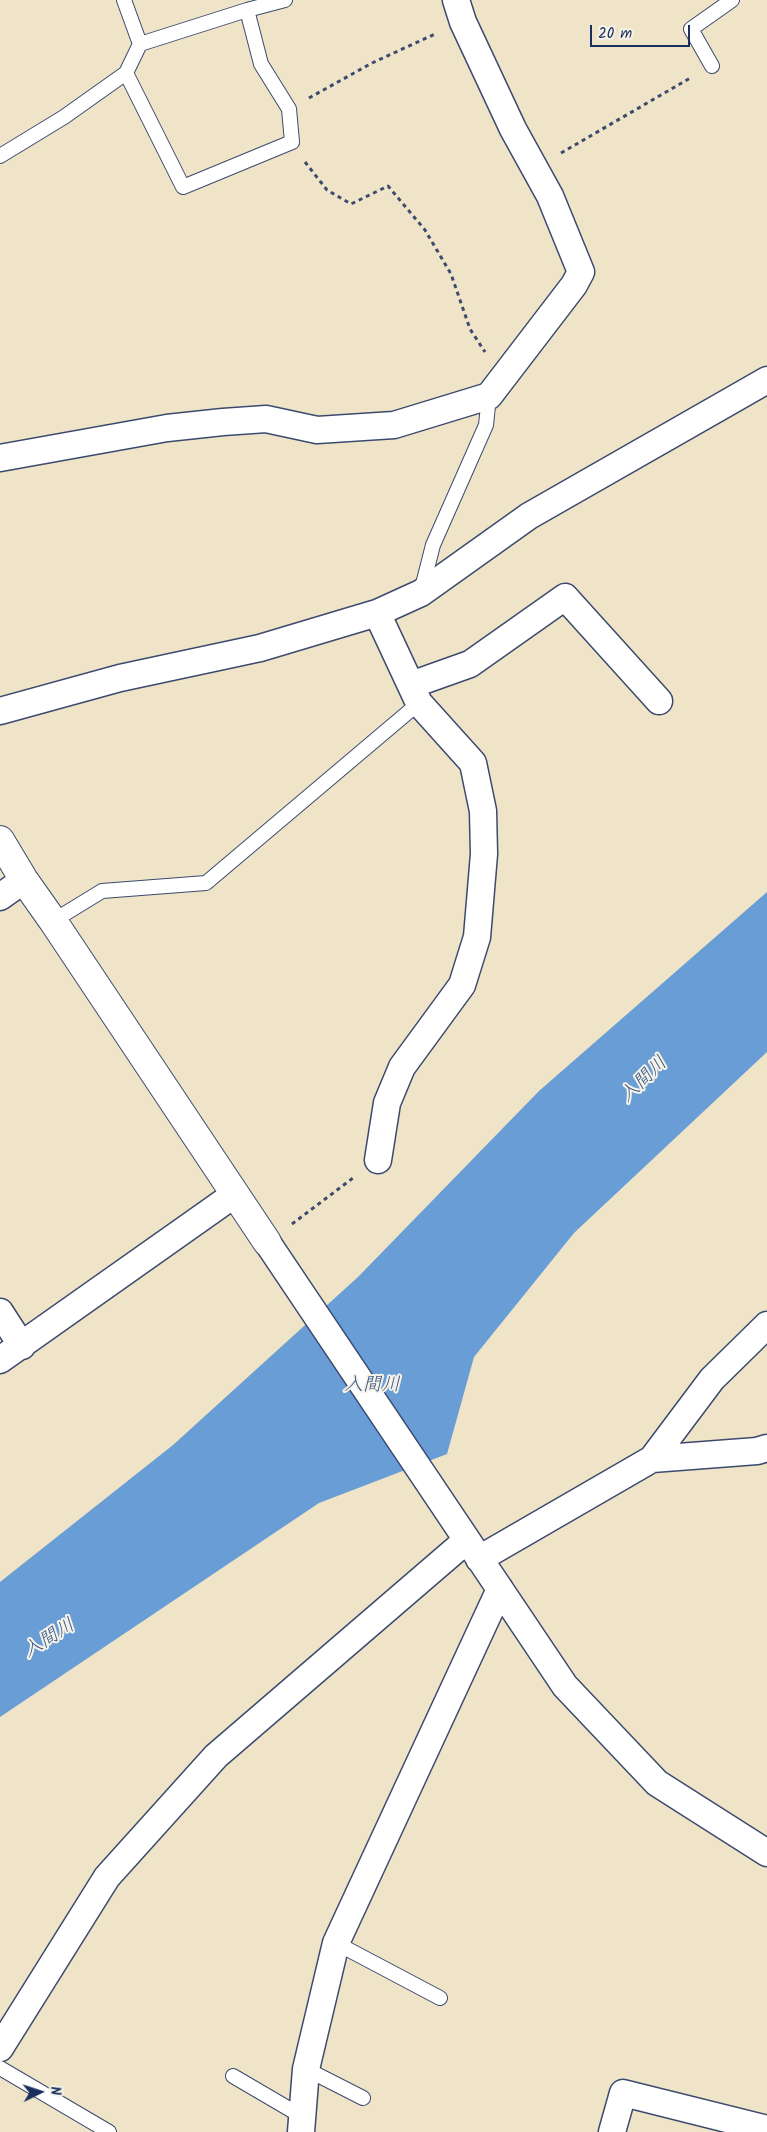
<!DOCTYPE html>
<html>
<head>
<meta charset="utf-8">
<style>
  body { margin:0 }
  #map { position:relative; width:767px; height:2132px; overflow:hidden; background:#efe4c7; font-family:Kalam,sans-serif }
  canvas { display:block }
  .north { position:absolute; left:15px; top:2067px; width:50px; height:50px; -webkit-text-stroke:4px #f7f3e8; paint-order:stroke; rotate:86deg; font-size:14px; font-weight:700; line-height:20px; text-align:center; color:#1b2f5e }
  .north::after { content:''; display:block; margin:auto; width:18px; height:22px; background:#1b2f5e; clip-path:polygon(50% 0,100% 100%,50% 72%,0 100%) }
  .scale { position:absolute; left:590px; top:25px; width:100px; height:22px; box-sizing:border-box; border:2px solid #1b2f5e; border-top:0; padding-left:6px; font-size:15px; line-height:18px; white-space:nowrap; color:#1b2f5e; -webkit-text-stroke:4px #f7f3e8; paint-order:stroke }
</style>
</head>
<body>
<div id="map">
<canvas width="767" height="2132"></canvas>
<div class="north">N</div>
<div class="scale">20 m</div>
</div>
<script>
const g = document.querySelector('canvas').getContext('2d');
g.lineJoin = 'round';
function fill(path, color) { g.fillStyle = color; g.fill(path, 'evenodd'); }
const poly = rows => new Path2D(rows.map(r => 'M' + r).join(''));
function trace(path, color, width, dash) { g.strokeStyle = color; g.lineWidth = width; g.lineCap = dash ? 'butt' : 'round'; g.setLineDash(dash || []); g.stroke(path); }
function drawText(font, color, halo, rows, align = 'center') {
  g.font = font + ' Kalam,"Klee One",sans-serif'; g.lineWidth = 4; g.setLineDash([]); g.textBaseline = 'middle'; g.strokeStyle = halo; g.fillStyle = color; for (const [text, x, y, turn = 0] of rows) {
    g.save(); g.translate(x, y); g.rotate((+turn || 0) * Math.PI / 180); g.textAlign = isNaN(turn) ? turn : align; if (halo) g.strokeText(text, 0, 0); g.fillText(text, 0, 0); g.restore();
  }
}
fill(poly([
  [767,892,767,1052,574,1233,474,1357,447,1454,319,1503,0,1717,0,1582,173,1445,358,1277,539,1091]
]), '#699dd5');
const lane = poly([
  [124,0,140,44],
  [712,66,691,29,732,0],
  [126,73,183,187,292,142,289,109,261,64,247,10],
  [0,156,64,117,126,73,140,44,247,10,285,0],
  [421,592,433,545,486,425,489,396],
  [53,921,102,891,206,883,419,703],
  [336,1943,440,1998],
  [0,2068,109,2132],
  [306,2069,363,2098],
  [233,2076,303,2117]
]);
const street = poly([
  [0,458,167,428,223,422,266,419,317,430,394,425,489,396,574,285,581,272,550,196,513,129,463,22,456,0],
  [377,613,419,703,473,763,483,811,484,854,477,937,462,985,402,1067,387,1103,378,1160],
  [411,685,470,664,565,597,659,701],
  [0,711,120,678,260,648,377,613,421,593,529,516,767,380],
  [0,897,24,880],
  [267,1242,565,1686,657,1783,767,1853],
  [0,1312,22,1346],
  [0,1360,235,1194],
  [652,1459,712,1379,767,1325],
  [479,1559,652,1459,757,1451,767,1448],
  [0,2048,107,1877,216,1756,467,1540],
  [301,2132,306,2069,336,1943,500,1589],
  [612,2132,623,2093,767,2129]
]);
const secondary = poly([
  [0,840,24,880,53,921,267,1242]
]);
trace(lane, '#3b4a6e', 16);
trace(street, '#3b4a6e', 29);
trace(secondary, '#3b4a6e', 30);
trace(poly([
  [309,98,372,63,435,34],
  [561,153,692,77],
  [305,162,327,190,351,204,388,186,425,230,451,274,470,329,485,352],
  [292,1224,353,1178]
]), '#3b4a6e', 3, [4, 4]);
trace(lane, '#fff', 14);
trace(street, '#fff', 26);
trace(secondary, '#fff', 28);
drawText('italic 19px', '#365688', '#f7f3e8', [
  ["入間川",645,1081,-44],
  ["入間川",372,1387],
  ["入間川",50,1640,-32]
]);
</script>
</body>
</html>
